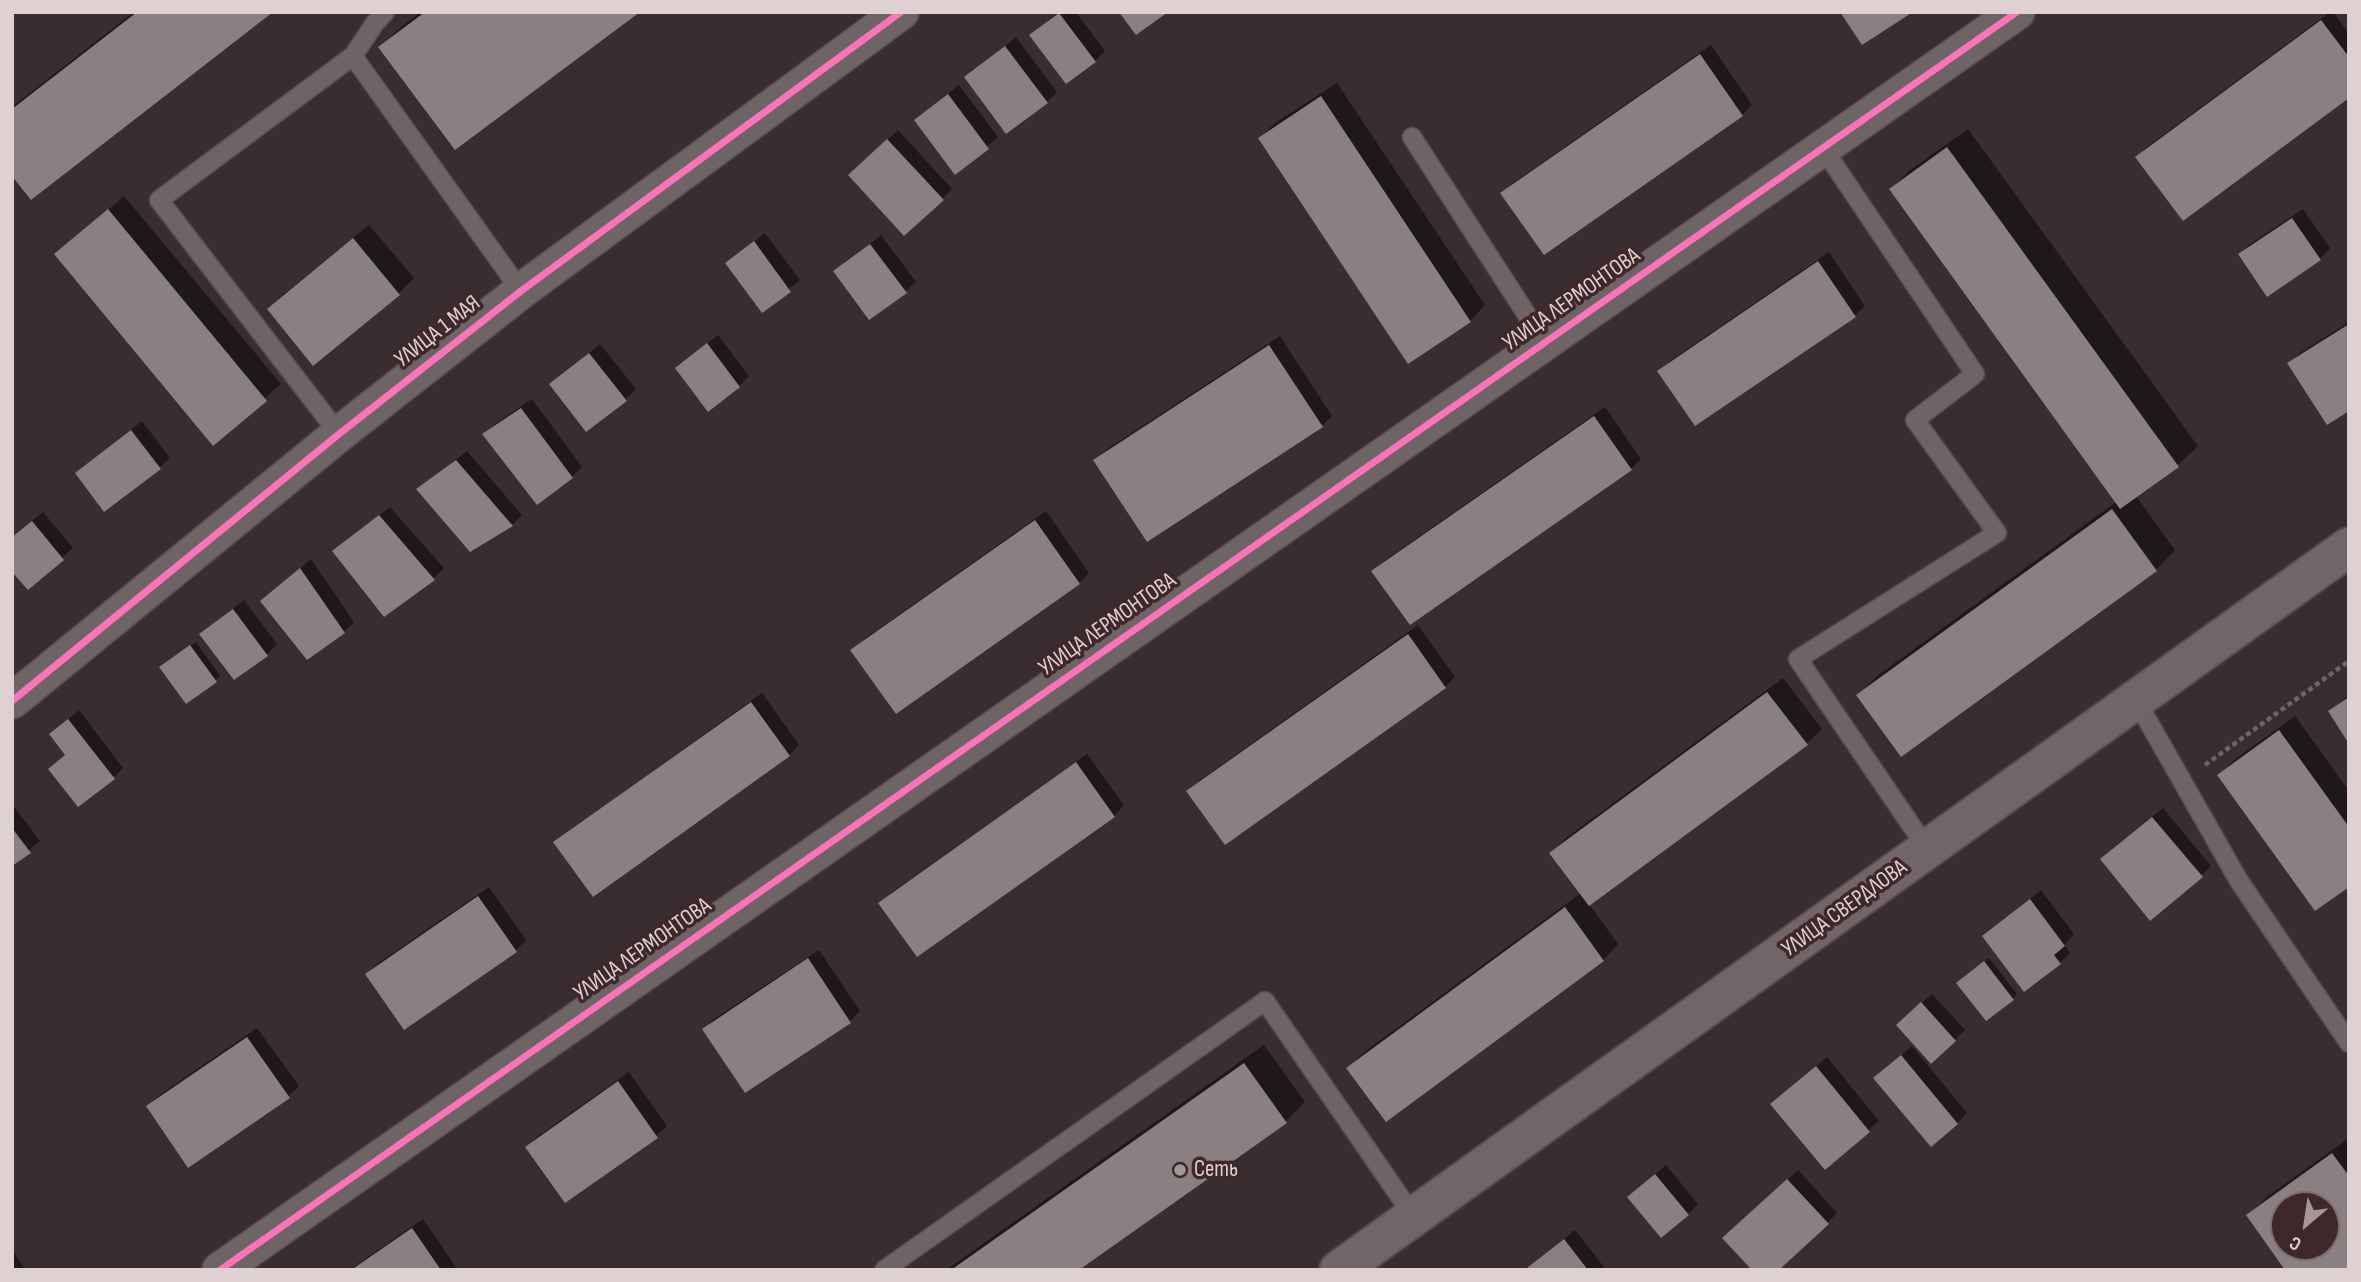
<!DOCTYPE html>
<html>
<head>
<meta charset="utf-8">
<style>
  body { margin:0 }
  #map { position:relative; width:2361px; height:1282px; overflow:hidden; background:#3a2d2f; font-family:"Sofia Sans Condensed",sans-serif }
  canvas { display:block }
  .frame { position:absolute; inset:0; border:14px solid #dfd0d1; pointer-events:none }
  .north { position:absolute; left:2270px; top:1191px; width:70px; height:70px; box-sizing:border-box; background:#3f282b; border:2px solid #7f6b6d; border-radius:50%; rotate:209deg; font-size:19px; font-weight:700; line-height:28px; text-align:center; color:#dfd0d1 }
  .north::after { content:''; display:block; margin:auto; width:24px; height:32px; background:#a59798; clip-path:polygon(50% 0,100% 100%,50% 72%,0 100%) }
</style>
</head>
<body>
<div id="map">
<canvas width="2361" height="1282"></canvas>
<div class="frame"></div>
<div class="north">С</div>
</div>
<script>
const g = document.querySelector('canvas').getContext('2d');
g.lineJoin = 'round';
function fill(path, color) { g.fillStyle = color; g.fill(path, 'evenodd'); }
const poly = rows => new Path2D(rows.map(r => 'M' + r).join(''));
function trace(path, color, width, dash) { g.strokeStyle = color; g.lineWidth = width; g.lineCap = dash ? 'butt' : 'round'; g.setLineDash(dash || []); g.stroke(path); }
function drawText(font, color, halo, rows, align = 'center') {
  g.font = font + ' "Sofia Sans Condensed",sans-serif'; g.lineWidth = 7; g.setLineDash([]); g.textBaseline = 'middle'; g.strokeStyle = halo; g.fillStyle = color; for (const [text, x, y, turn = 0] of rows) {
    g.save(); g.translate(x, y); g.rotate((+turn || 0) * Math.PI / 180); g.textAlign = isNaN(turn) ? turn : align; if (halo) g.strokeText(text, 0, 0); g.fillText(text, 0, 0); g.restore();
  }
}
fill(poly([
  [134,12,271,12,12,173,12,107],
  [421,12,637,12,380,47,400,28],
  [1058,12,1076,12,1105,51,1095,61,1031,35],
  [2330,12,2333,12,2349,34,2349,96,2137,157,2147,147],
  [1016,37,1057,92,1047,102,967,77],
  [1711,45,1752,105,1742,115,1544,252,1503,193,1513,183],
  [1337,83,1485,305,1470,321,1409,361,1260,138,1275,123],
  [959,85,998,137,956,172,916,120],
  [1968,129,2198,446,2178,465,2136,496,2175,550,2156,570,1858,695,1877,676,2116,502,1891,189,1910,170],
  [898,130,952,189,942,199,861,165],
  [124,196,281,384,213,443,57,254],
  [2303,209,2330,248,2320,259,2268,295,2240,254,2250,244],
  [369,225,414,278,399,293,269,309,284,294],
  [765,233,800,280,763,311,727,263],
  [881,235,916,282,905,292,835,271],
  [1829,252,1865,306,1854,316,1660,371,1670,361],
  [2349,322,2349,409,2290,363,2300,353],
  [718,335,749,376,739,386,677,368],
  [1280,336,1332,416,1322,426,1096,460,1106,450],
  [600,344,636,389,626,399,551,384],
  [532,399,582,467,572,477,485,434,495,424],
  [1605,407,1641,459,1631,469,1374,571,1384,561],
  [142,421,170,458,159,468,77,473],
  [467,451,522,515,512,525,419,489],
  [390,507,444,568,434,578,384,614,345,541],
  [1046,511,1089,573,1079,583,853,650,863,640],
  [43,512,73,548,28,587,12,537],
  [311,559,354,622,344,632,262,601],
  [244,600,277,644,267,655,202,634],
  [1418,625,1455,677,1445,687,1189,791,1199,781],
  [196,642,220,676,216,680,166,662],
  [1783,678,1822,729,1806,744,1589,904,1618,944,1603,960,1386,1119,1348,1068,1363,1053,1581,893,1551,853,1566,838],
  [762,693,799,745,789,755,556,843,566,833],
  [2349,695,2349,740,2330,711],
  [79,710,123,768,113,778,51,734],
  [2295,716,2349,791,2349,885,2219,775,2234,760],
  [1087,754,1124,805,1114,816,881,903,891,893],
  [12,804,40,841,12,864],
  [2163,808,2211,866,2201,876,2112,849],
  [489,887,526,940,516,950,404,1027,367,974,377,964],
  [2041,890,2074,934,2064,945,2070,953,2060,963,1984,936],
  [819,950,860,1011,850,1021,704,1029,714,1019],
  [1989,958,2017,994,2013,999,1963,979],
  [1932,994,1965,1030,1931,1062,1908,1015],
  [257,1028,299,1086,289,1096,148,1107,158,1096],
  [1264,1045,1305,1102,1285,1122,1076,1270,946,1270],
  [1912,1046,1967,1113,1957,1123,1886,1068],
  [1827,1057,1879,1121,1825,1168,1783,1094],
  [629,1072,667,1126,656,1136,527,1147,537,1137],
  [2349,1138,2349,1270,2287,1270,2248,1215,2268,1196],
  [2284,1205,2326,1205,2326,1247,2284,1247],
  [1666,1165,1698,1204,1688,1214,1629,1197],
  [1798,1170,1837,1213,1827,1223,1735,1228],
  [423,1219,458,1270,349,1270],
  [1575,1230,1604,1267,1601,1270,1531,1270,1530,1268,1540,1258],
  [12,1250,26,1270,12,1270]
]), '#0007');
fill(poly([
  [137,12,273,12,31,200,12,176,12,109],
  [425,12,640,12,455,150,378,47],
  [1119,12,1168,12,1136,35],
  [1840,12,1913,12,1862,45],
  [1059,13,1096,62,1066,84,1029,35],
  [2321,20,2349,57,2349,98,2183,221,2135,157],
  [1005,46,1048,103,1006,134,964,77],
  [1700,54,1743,116,1544,255,1500,193],
  [948,94,989,149,955,175,914,120],
  [1321,96,1471,322,1408,364,1258,138],
  [887,139,944,200,904,236,848,175],
  [1947,147,2179,467,2120,509,1889,189],
  [108,209,267,401,213,446,54,254],
  [2292,218,2321,260,2267,297,2238,254],
  [353,238,400,295,313,366,267,309],
  [754,241,791,292,762,313,725,263],
  [870,244,907,293,869,320,833,271],
  [1818,261,1856,317,1695,426,1657,371],
  [2349,324,2349,411,2327,425,2287,363],
  [707,343,740,387,708,412,675,368],
  [1269,345,1323,427,1147,542,1093,460],
  [589,353,627,401,586,432,549,384],
  [521,408,573,478,537,505,482,434],
  [1594,416,1632,470,1410,625,1371,571],
  [131,430,161,469,104,512,75,473],
  [456,460,513,526,470,552,416,489],
  [2112,509,2157,571,1901,757,1856,695],
  [379,515,435,580,384,617,332,551],
  [1035,520,1080,584,896,714,850,650],
  [32,521,64,560,28,590,12,572,12,537],
  [300,568,345,633,307,660,260,601],
  [233,609,268,656,234,680,199,634],
  [1408,634,1446,688,1225,845,1186,791],
  [190,645,217,682,186,704,159,667],
  [1767,692,1808,745,1589,906,1549,853],
  [2349,697,2349,744,2328,711],
  [751,702,790,756,593,897,553,842],
  [68,719,115,779,78,807,48,769,65,755,49,734],
  [2279,730,2349,827,2349,887,2315,911,2217,775],
  [1076,762,1115,817,917,957,878,903],
  [2152,817,2203,877,2150,921,2100,859],
  [12,828,31,853,12,866],
  [478,896,517,952,404,1030,365,974],
  [2030,899,2065,946,2054,955,2061,964,2024,992,1982,936],
  [1565,907,1604,961,1386,1122,1346,1068],
  [808,958,851,1023,745,1093,702,1029],
  [1984,961,2014,1000,1986,1021,1956,983],
  [1921,1002,1956,1041,1931,1064,1896,1025],
  [247,1037,290,1098,188,1168,146,1106],
  [1901,1055,1958,1124,1931,1147,1873,1078],
  [1244,1063,1287,1123,1079,1270,951,1270],
  [1816,1066,1870,1132,1825,1170,1770,1104],
  [618,1081,658,1138,565,1203,525,1147],
  [2332,1153,2349,1176,2349,1270,2285,1270,2246,1215],
  [2284,1205,2326,1205,2326,1247,2284,1247],
  [1655,1174,1689,1215,1661,1238,1627,1197],
  [1787,1179,1829,1224,1779,1270,1752,1270,1722,1238],
  [412,1228,441,1270,351,1270],
  [1564,1239,1588,1270,1529,1270,1527,1268]
]), '#8b8081');
const service = poly([
  [353,56,521,291],
  [1412,137,1545,343],
  [1823,148,1975,374,1915,420,1997,533,1798,659,1928,850],
  [339,434,159,200,353,56,375,23,385,12],
  [2136,700,2239,881,2349,1043],
  [884,1270,1265,1001,1414,1217]
]);
const minor = poly([
  [12,701,339,434,521,291,901,12],
  [220,1270,2017,12]
]);
const secondary = poly([
  [1339,1270,2349,547]
]);
trace(service, '#564b4c', 21);
trace(minor, '#564b4c', 38);
trace(secondary, '#564b4c', 42);
trace(poly([
  [2205,765,2349,661]
]), '#6f6566', 4.5, [5, 3.5]);
trace(service, '#6e6365', 18);
trace(minor, '#6e6365', 35);
trace(secondary, '#726567', 38);
trace(poly([
  [12,701,339,434,521,291,901,12],
  [220,1270,2017,12]
]), '#fb73b8', 7);
for (const [x, y, r, color] of [
  [1180,1170,7,"#a59798"]
]) { const dot = new Path2D(); dot.arc(x, y, r, 0, 2 * Math.PI); g.fillStyle = color; g.fill(dot); trace(dot, '#3f282b', 2.5); }
drawText('23px', '#dfd0d1', '#3f282b', [
  ["УЛИЦА ЛЕРМОНТОВА",1572,300,-35],
  ["УЛИЦА 1 МАЯ",438,332,-38],
  ["УЛИЦА ЛЕРМОНТОВА",1108,625,-35],
  ["УЛИЦА СВЕРДЛОВА",1845,909,-36],
  ["УЛИЦА ЛЕРМОНТОВА",643,950,-35]
]);
drawText('23px', '#dfd0d1', '#3f282b', [
  ["Сеть",1194,1170]
], 'left');
</script>
</body>
</html>
